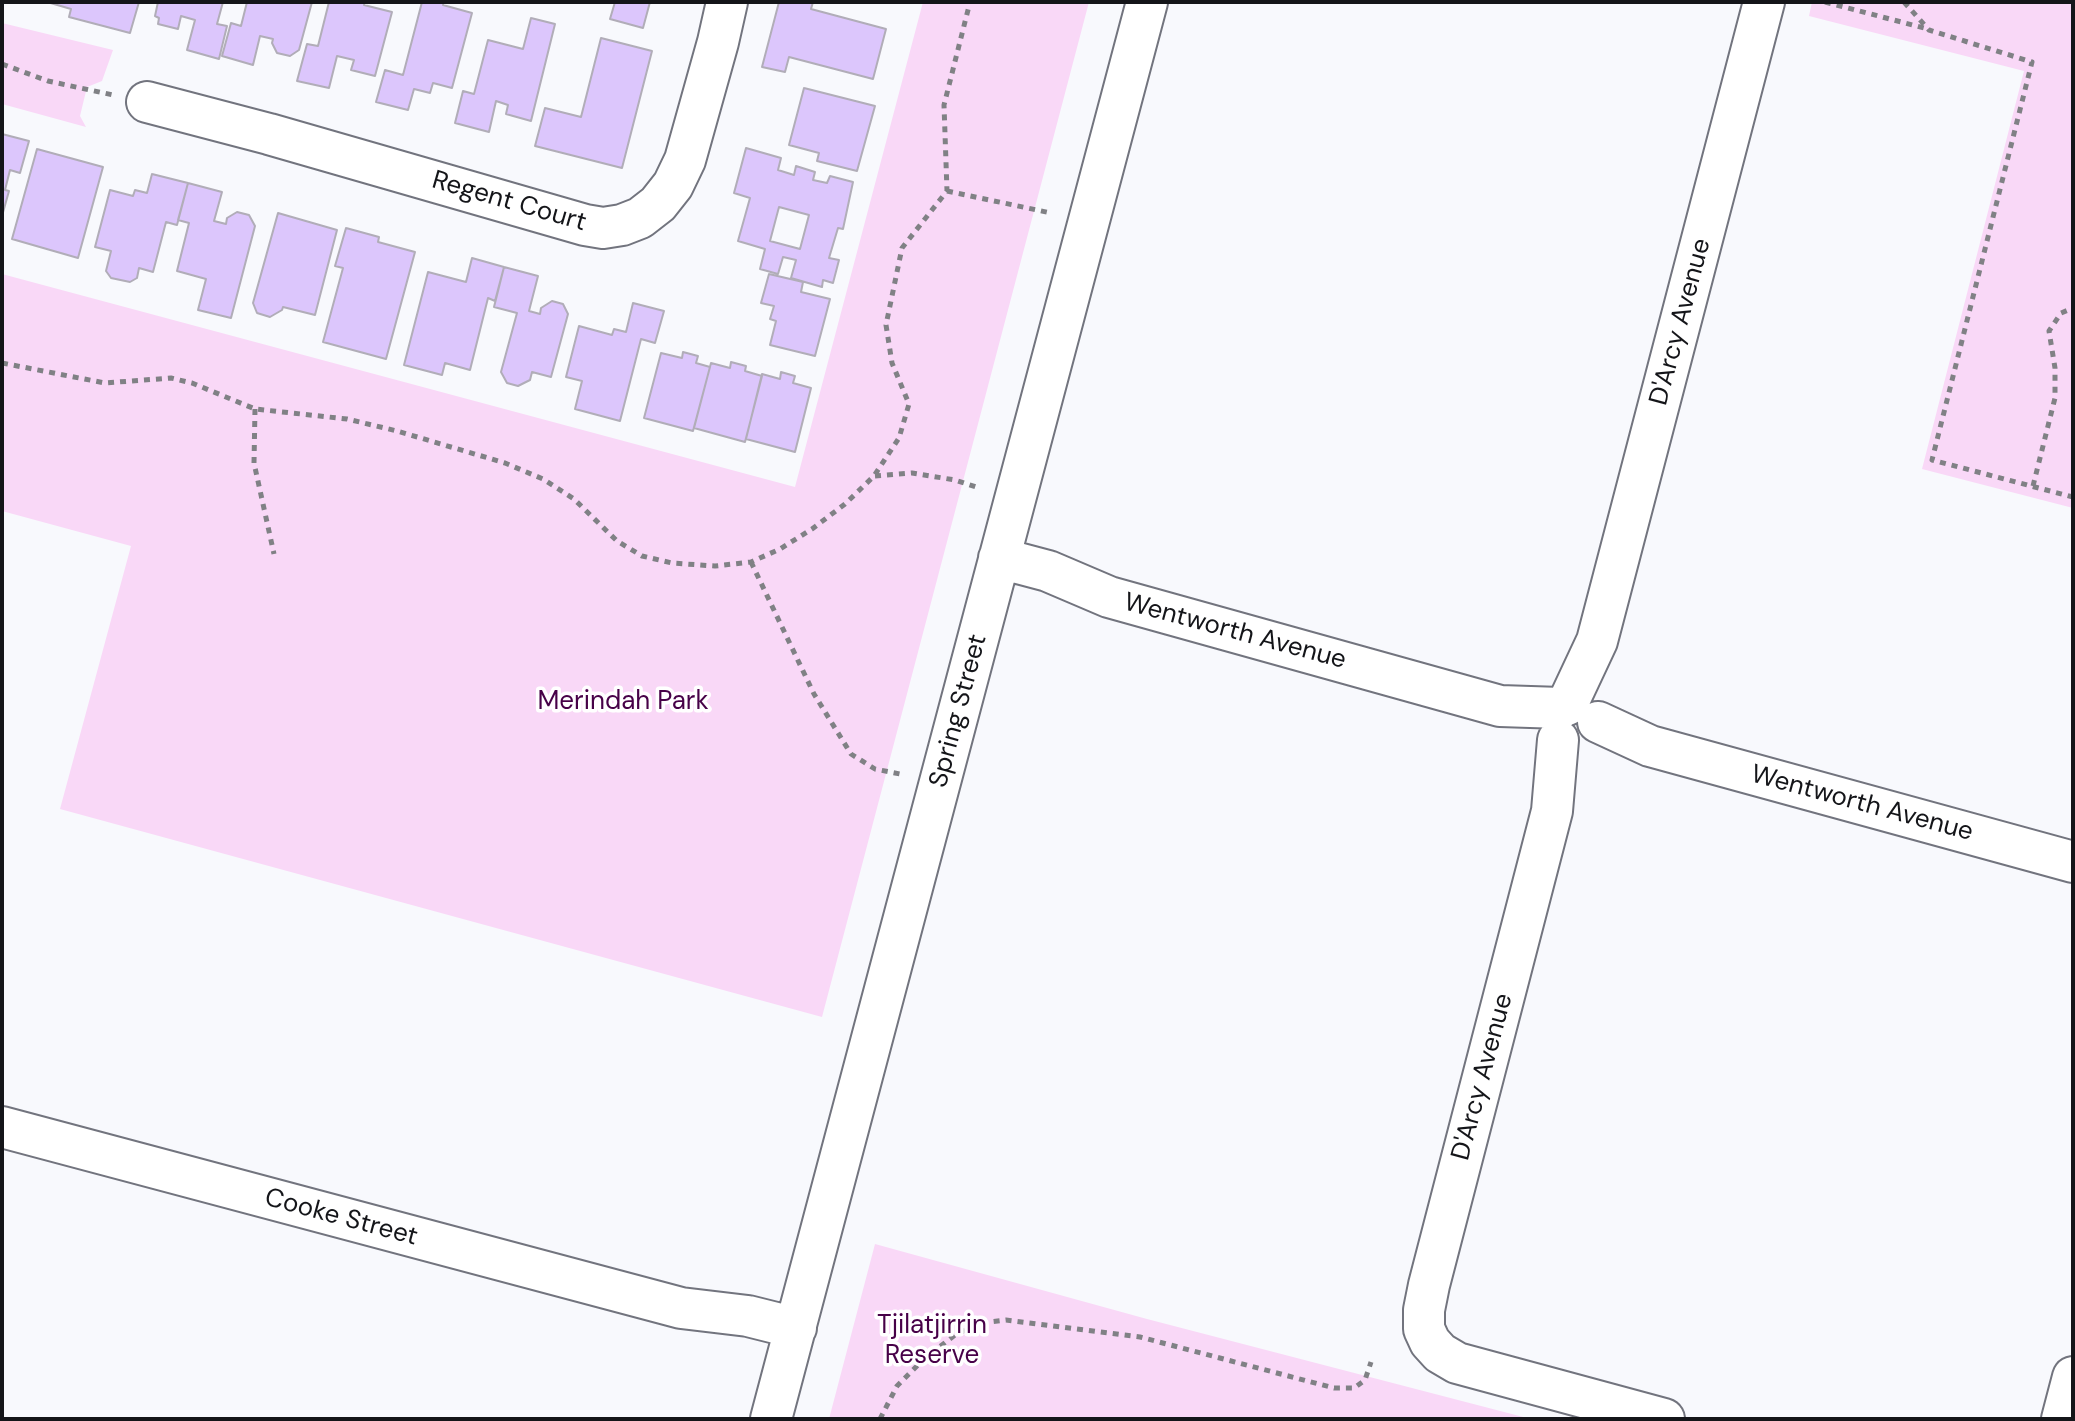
<!DOCTYPE html>
<html>
<head>
<meta charset="utf-8">
<style>
  body { margin:0 }
  #map { position:relative; width:2075px; height:1421px; overflow:hidden; background:#f8f9fd; font-family:"DM Sans",sans-serif }
  canvas { display:block }
  .frame { position:absolute; inset:0; border:4px solid #141519; pointer-events:none }
</style>
</head>
<body>
<div id="map">
<canvas width="2075" height="1421"></canvas>
<div class="frame"></div>
</div>
<script>
const g = document.querySelector('canvas').getContext('2d');
g.lineJoin = 'round';
function fill(path, color) { g.fillStyle = color; g.fill(path, 'evenodd'); }
const poly = rows => new Path2D(rows.map(r => 'M' + r).join(''));
function trace(path, color, width, dash) { g.strokeStyle = color; g.lineWidth = width; g.lineCap = dash ? 'butt' : 'round'; g.setLineDash(dash || []); g.stroke(path); }
function drawText(font, color, halo, rows, align = 'center') {
  g.font = font + ' "DM Sans",sans-serif'; g.lineWidth = 7; g.setLineDash([]); g.textBaseline = 'middle'; g.strokeStyle = halo; g.fillStyle = color; for (const [text, x, y, turn = 0] of rows) {
    g.save(); g.translate(x, y); g.rotate((+turn || 0) * Math.PI / 180); g.textAlign = isNaN(turn) ? turn : align; if (halo) g.strokeText(text, 0, 0); g.fillText(text, 0, 0); g.restore();
  }
}
fill(poly([
  [923,2,1089,2,822,1017,60,809,131,546,2,511,2,274,795,487],
  [1812,2,2073,2,2073,508,1922,469,2024,71,1809,16],
  [2,23,113,50,102,81,87,87,80,116,86,127,2,104],
  [875,1244,1147,1319,1531,1419,829,1419]
]), '#f9d8f7');
const building = poly([
  [47,2,139,2,130,33,69,17,71,9,47,2],
  [158,2,223,2,217,24,227,26,219,59,187,50,195,20,181,16,178,29,158,24,159,18,155,16,158,2],
  [247,2,312,2,299,50,290,56,277,53,272,43,273,39,260,36,253,65,222,56,231,23,241,26,247,2],
  [329,2,365,2,364,5,392,12,375,76,351,70,354,60,337,56,329,88,297,81,307,44,318,46,329,2],
  [422,2,444,2,443,5,472,13,452,88,433,83,430,93,414,89,408,110,376,102,385,70,403,75,422,2],
  [613,2,650,2,643,28,610,19,615,2,613,2],
  [779,2,813,2,811,9,886,29,873,79,789,57,785,72,762,67,779,2],
  [531,18,555,24,531,121,506,114,508,105,496,101,489,132,455,123,463,91,474,94,488,40,523,49,531,18],
  [601,38,652,51,622,168,535,146,545,108,581,117,601,38],
  [804,88,875,106,857,171,817,161,819,153,789,145,804,88],
  [2,134,29,141,20,173,10,170,5,190,9,191,2,216,2,134],
  [746,148,781,158,778,170,794,175,796,166,815,172,813,180,827,183,830,176,853,182,843,229,838,228,829,258,839,260,833,283,823,280,822,287,791,278,796,260,783,257,778,274,760,269,765,249,738,241,750,198,734,193,746,148],
  [779,207,809,215,800,249,770,241,779,207],
  [37,149,103,167,78,258,12,239,37,149],
  [152,174,188,183,177,225,166,222,153,272,139,268,137,278,130,282,111,278,106,271,111,251,95,247,110,190,133,196,135,190,147,193,152,174],
  [188,183,222,192,214,221,226,224,227,218,237,212,249,215,255,226,231,318,198,310,206,279,177,271,189,223,178,220,188,183],
  [278,213,337,230,315,315,283,307,282,310,270,317,257,313,253,303,278,213],
  [346,228,379,237,378,242,415,252,386,359,323,342,343,268,335,266,346,228],
  [472,258,504,267,495,301,488,298,470,370,445,363,442,375,404,365,428,272,466,282,472,258],
  [504,267,538,276,529,311,540,314,541,308,552,301,563,304,568,314,551,377,532,372,530,380,518,386,507,383,501,372,517,313,494,307,504,267],
  [769,274,803,282,801,292,830,299,815,356,770,345,776,321,770,319,774,306,761,303,769,274],
  [633,303,664,311,655,343,641,339,620,421,575,409,582,381,566,377,579,326,612,335,614,329,626,332,633,303],
  [683,352,698,356,696,363,710,367,693,431,644,418,661,353,682,358,683,352],
  [731,362,746,366,745,371,762,376,745,442,694,428,711,363,730,368,731,362],
  [781,372,795,376,793,383,811,388,795,452,746,439,762,374,780,379,781,372]
]);
fill(building, '#dcc6fc');
trace(building, '#b1adb8', 2);
const minor = poly([
  [147,102,269,134,585,225,603,228,622,225,640,218,658,204,673,185,685,160,718,42,727,2],
  [999,558,1048,571,1109,597,1500,706,1561,708],
  [1567,705,1597,641,1764,2],
  [1598,722,1650,746,2073,862],
  [1558,740,1552,811,1429,1285,1424,1310,1424,1329,1430,1342,1440,1353,1457,1363,1664,1419],
  [2,1127,681,1308,748,1316,796,1328],
  [771,1419,1147,2],
  [2062,1419,2073,1377]
]);
trace(minor, '#72747e', 44);
trace(poly([
  [1825,2,1928,29],
  [1904,2,1929,30,2032,62,1932,460,2073,497],
  [2,64,48,81,113,95],
  [947,191,1051,213],
  [2,363,105,383,171,378,192,383,255,409,347,419,397,431,505,463,543,479,574,499,617,541,642,556,672,563,715,566,751,562,780,549,812,529,845,504,874,476,899,438,909,404,892,363,886,325,902,248,947,191,944,105,970,2],
  [255,409,254,463,274,554],
  [875,476,912,473,955,480,979,488],
  [2033,486,2055,398,2055,368,2049,331,2061,313,2073,308],
  [751,562,814,694,851,754,875,769,905,775],
  [880,1419,897,1386,925,1358,955,1335,980,1323,1006,1320,1140,1337,1334,1388,1354,1388,1365,1380,1371,1362]
]), '#808185', 5, [6, 6]);
trace(minor, '#fff', 40);
drawText('26px', '#141519', '#fff', [
  ["Regent Court",509,202,16],
  ["D'Arcy Avenue",1681,322,-75],
  ["Wentworth Avenue",1235,632,15],
  ["Spring Street",959,711,-75],
  ["Wentworth Avenue",1862,804,15],
  ["D'Arcy Avenue",1483,1077,-75],
  ["Cooke Street",341,1218,15]
]);
drawText('26px', '#470148', '#fff', [
  ["Merindah Park",623,702],
  ["Tjilatjirrin",932,1326],
  ["Reserve",932,1356]
]);
</script>
</body>
</html>
